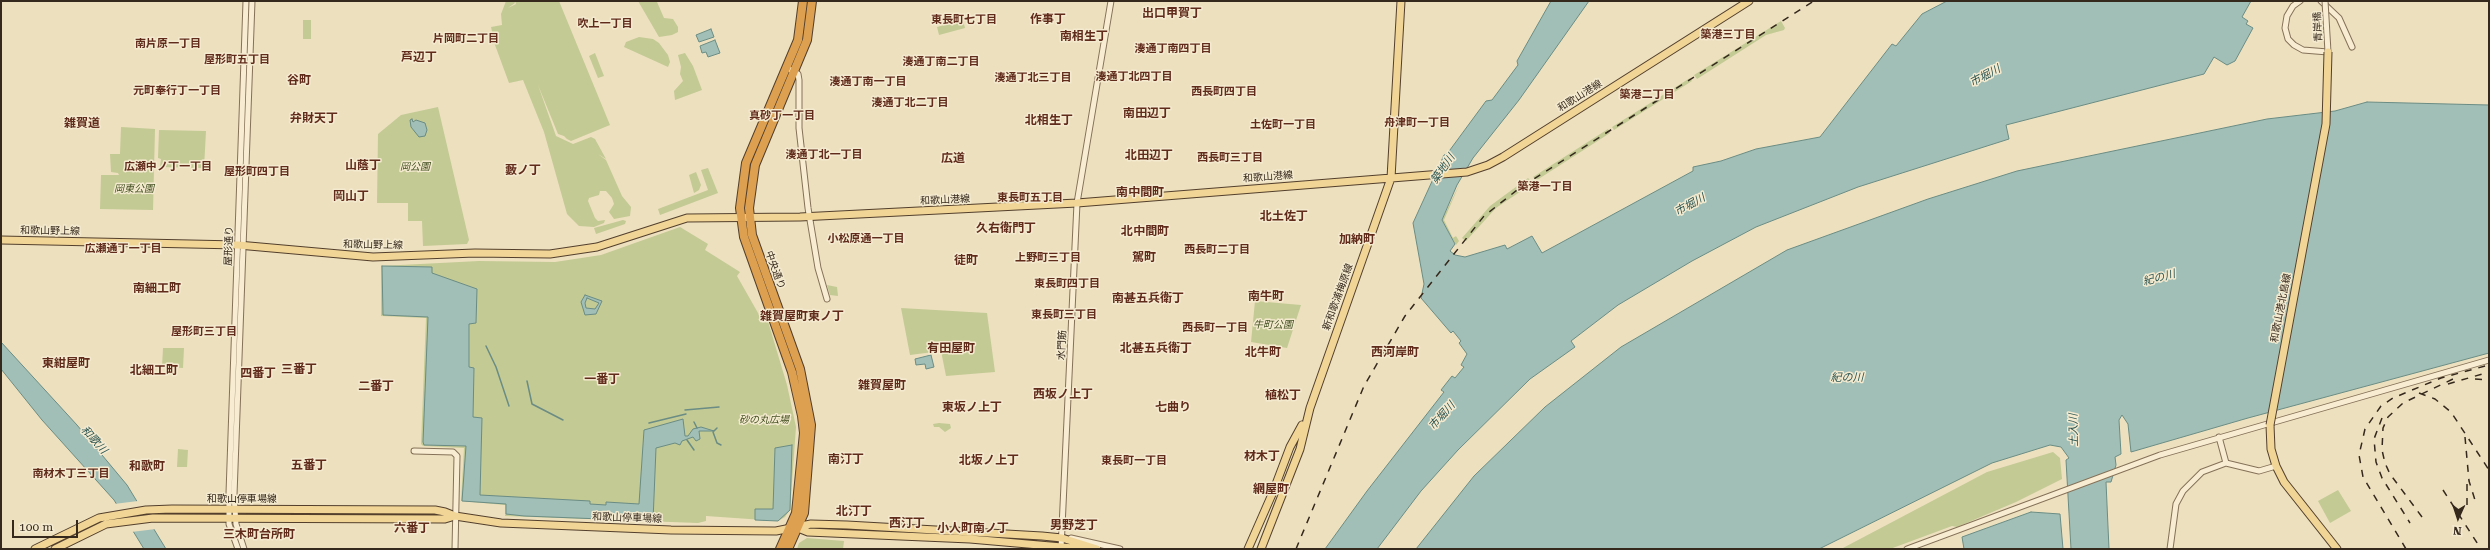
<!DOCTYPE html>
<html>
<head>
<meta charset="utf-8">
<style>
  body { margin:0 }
  #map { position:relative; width:2490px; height:550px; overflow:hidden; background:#ede0bf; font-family:"Roboto Serif",serif }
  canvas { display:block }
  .frame { position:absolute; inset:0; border:2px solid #35281c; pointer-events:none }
  .north { position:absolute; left:2438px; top:498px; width:40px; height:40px; -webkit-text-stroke:3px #f4eacf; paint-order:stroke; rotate:183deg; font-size:11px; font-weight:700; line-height:16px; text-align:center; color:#35281c }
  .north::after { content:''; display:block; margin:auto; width:14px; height:18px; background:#35281c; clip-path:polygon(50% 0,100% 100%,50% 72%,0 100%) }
  .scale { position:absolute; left:12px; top:520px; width:66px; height:18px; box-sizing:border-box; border:2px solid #35281c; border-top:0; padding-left:5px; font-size:12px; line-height:14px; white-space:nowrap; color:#35281c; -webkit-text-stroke:3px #f4eacf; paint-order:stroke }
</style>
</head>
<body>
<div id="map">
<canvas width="2490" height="550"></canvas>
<div class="frame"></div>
<div class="north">N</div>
<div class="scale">100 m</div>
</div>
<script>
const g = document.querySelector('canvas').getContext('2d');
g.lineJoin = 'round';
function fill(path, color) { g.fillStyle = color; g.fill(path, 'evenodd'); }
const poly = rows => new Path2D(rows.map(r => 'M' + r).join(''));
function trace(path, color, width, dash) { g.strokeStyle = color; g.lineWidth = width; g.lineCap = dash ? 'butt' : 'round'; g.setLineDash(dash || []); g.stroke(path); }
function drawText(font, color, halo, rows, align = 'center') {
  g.font = font + ' "Roboto Serif","Noto Sans JP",serif'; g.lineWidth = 3; g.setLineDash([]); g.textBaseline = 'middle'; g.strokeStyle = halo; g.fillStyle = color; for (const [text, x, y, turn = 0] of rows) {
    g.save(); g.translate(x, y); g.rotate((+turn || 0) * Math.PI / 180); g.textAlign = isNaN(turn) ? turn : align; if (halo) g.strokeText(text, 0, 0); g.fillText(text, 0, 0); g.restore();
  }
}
fill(poly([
  [506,1,514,1,515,3,508,8,516,4,515,1,559,1,610,125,571,141,567,139,564,136,558,134,538,85,556,136,573,144,591,137,595,139,606,159,598,154,606,160,622,196,631,207,630,216,614,219,609,212,614,204,612,198,606,191,600,191,599,195,589,198,588,201,595,218,598,221,605,220,604,223,594,227,579,226,567,214,544,132,523,80,509,83,495,45,491,27,502,25,501,14],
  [638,1,657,2,664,18,673,19,678,27,678,32,672,35,659,37],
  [303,20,311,20,311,39,303,39],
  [963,20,965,28,939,35,937,27],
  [1781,21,1785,28,1784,30,1766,35,1697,79,1694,75],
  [639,37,653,39,659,43,668,55,670,62,668,67,624,47,626,42],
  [595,53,604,76,598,78,589,56],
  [685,53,693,66,702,90,675,100,674,91,683,81,680,74,681,67,678,55],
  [1690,78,1692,81,1614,130,1612,127],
  [438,107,469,240,467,244,423,246,422,221,408,221,408,203,377,203,378,134,401,115],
  [121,127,155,129,153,210,100,209,101,175,119,175,118,173,111,172,110,154,120,154],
  [1608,129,1610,133,1537,180,1533,177],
  [159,130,206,131,204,168,160,167,161,159,158,158],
  [708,168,718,193,660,215,658,209,708,190,701,170],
  [696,172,701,185,699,190,694,193,689,175],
  [1528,178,1533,183,1496,208,1466,241,1462,238,1490,206],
  [1460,183,1444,220,1453,238,1456,236,1459,241,1456,245,1442,220],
  [623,220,626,221,625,224,596,234,594,228],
  [680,227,708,244,705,250,740,272,737,276,762,320,767,318,787,385,796,427,790,510,785,517,778,521,706,516,706,521,698,523,505,516,505,505,461,501,464,448,423,446,421,444,426,318,381,316,381,266,479,261,555,262,601,255],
  [827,285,837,287,838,296,830,295],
  [1255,301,1301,305,1287,348,1251,342],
  [901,308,987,313,995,372,946,376,941,351,910,355],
  [163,348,184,348,183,368,162,367],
  [939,423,950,424,951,428,945,432,939,427,934,427,933,424],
  [178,449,188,450,187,467,177,467],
  [2053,452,2060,458,2062,479,2016,502,1957,527,1952,526,1890,549,1841,549,1987,472],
  [2338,490,2351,511,2330,523,2318,501],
  [807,538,844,541,843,549,797,549,799,543]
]), '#c3ca94');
const water = poly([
  [1551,1,1589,1,1519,100,1473,158,1457,185,1442,220,1455,244,1450,251,1455,255,1465,257,1505,245,1507,249,1532,236,1542,253,1693,171,1693,167,1721,161,1756,149,1820,137,1892,44,1896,46,1922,14,1947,1,2251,1,2242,17,2248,21,2246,24,2253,28,2235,61,2227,65,2214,57,2204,74,2006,125,2009,139,1858,187,1756,227,1692,261,1618,305,1571,341,1575,347,1530,379,1458,450,1421,491,1377,549,1325,549,1367,491,1444,392,1441,390,1452,376,1455,378,1464,367,1461,365,1467,354,1459,343,1461,341,1453,331,1451,333,1421,298,1424,284,1413,223,1444,155,1447,154,1486,101,1492,100,1518,65,1517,61,1551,1],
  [711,29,714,37,699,42,696,35,711,29],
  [715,40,720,53,708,57,706,52,702,53,700,46,715,40],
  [2367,102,2489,105,2489,353,2248,418,2131,452,2128,424,2122,415,2119,420,2121,454,2115,457,2116,465,2111,482,2106,482,2109,549,2071,549,2066,460,2069,458,2061,447,2050,445,1992,463,1819,549,1416,549,1474,476,1545,407,1621,347,1787,250,1928,199,2017,171,2267,119,2335,111,2367,102],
  [412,119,413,122,416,120,425,123,427,130,425,136,419,137,411,127,410,120,412,119],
  [382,266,432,267,432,273,477,289,476,323,469,324,469,367,474,368,473,417,482,418,480,495,590,501,590,504,606,505,606,502,639,504,644,430,683,419,685,436,688,436,693,429,701,427,714,431,699,431,700,439,696,441,693,437,682,441,680,445,675,443,656,448,653,521,524,516,506,514,506,504,462,501,466,446,424,445,423,442,428,317,383,315,382,266],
  [585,295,602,301,596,314,585,315,581,302,585,295],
  [587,298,599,303,595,309,586,308,585,303,587,298],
  [1,342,77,425,127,485,166,549,144,549,114,500,42,420,1,369,1,342],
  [931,355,934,367,926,369,925,364,916,365,915,359,931,355],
  [792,445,790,510,778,521,755,520,755,509,773,509,775,448,792,445],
  [2031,512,2060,514,2063,549,1964,549,1962,537,2031,512]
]);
fill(water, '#a2bfb7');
trace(water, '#6a8c84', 1);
fill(poly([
  [138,501,156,529,131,532,114,504]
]), '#ede0bf');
trace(poly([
  [486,346,496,367,509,406],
  [527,381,532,404,563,420],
  [685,410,719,407],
  [694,422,697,428],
  [649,423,686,414],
  [714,431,717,428],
  [713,432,717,443,721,445],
  [687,440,694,450]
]), '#6a8c84', 1.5);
const minor = poly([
  [2300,1,2293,6,2287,16,2285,28,2288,39,2294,45,2303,50,2328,52],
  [2321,1,2339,18,2352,47],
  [786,67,798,74,799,80,799,128,808,208,818,268,827,299],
  [2219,437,2226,463],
  [414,451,453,452,457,456,455,549],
  [1071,538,1120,549],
  [238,549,229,524,229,493,246,1],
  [244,549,236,524,234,495,252,1],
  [1061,549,1077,203,1111,1],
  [1907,549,2160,455,2489,360],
  [2170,549,2176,504,2183,491,2202,472,2226,463,2259,471,2276,466]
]);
const major = poly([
  [1,240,238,245,373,257,475,253,550,254,597,247,687,218,800,217,1077,203,1467,172,1488,165,1503,157,1749,1],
  [2270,425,2271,449,2276,466,2284,482,2337,549],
  [798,528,808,532,970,539,1085,549],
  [35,549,99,518,146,510,172,509,435,510,445,512,455,516,501,523,671,530,776,531,811,524,847,525,1042,536,1062,538,1097,549],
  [55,549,106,524,153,518,445,519,455,516],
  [1248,549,1273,492,1290,447,1302,425],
  [1261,549,1300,449,1310,408,1391,178,1401,1]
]);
const highway = poly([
  [780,549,796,513,804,433,802,416,792,372,744,237,740,208,746,163,798,40,803,1],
  [788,549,804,513,811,425,800,369,752,235,749,208,755,165,807,40,812,1]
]);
trace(minor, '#857158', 7);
trace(major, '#533f2c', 9);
trace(highway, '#533f2c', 10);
trace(minor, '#f8edd2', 5);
trace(major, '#f0d597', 7);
trace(highway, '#dca050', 8);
trace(poly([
  [2475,379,2489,380],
  [2448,384,2489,372],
  [2419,393,2435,399,2451,412,2489,470],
  [2382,418,2374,439,2376,462,2382,478,2410,523],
  [2465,437,2469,481,2475,500],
  [2467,484,2467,506],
  [2443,490,2481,549],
  [2422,517,2390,474,2385,463,2382,450,2383,428,2388,417,2403,403,2453,379],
  [1296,549,1364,386,1405,316,1484,216,1521,187,1814,1],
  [2406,549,2363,477,2359,455,2365,429,2381,406,2393,398,2441,378,2489,365]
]), '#35281c', 1.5, [7, 7]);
const minorBridge = poly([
  [2325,1,2328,52]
]);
const majorBridge = poly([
  [2270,425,2326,124,2328,52]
]);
trace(minorBridge, '#857158', 7, []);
trace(majorBridge, '#533f2c', 9, []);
trace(minorBridge, '#f8edd2', 5);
trace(majorBridge, '#f0d597', 7);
drawText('10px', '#35281c', '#f4eacf', [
  ["青岸橋",2318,27,-93],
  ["和歌山港線",1580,96,-32],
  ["和歌山港線",1268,177,-4],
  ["和歌山港線",945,200,-3],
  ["和歌山野上線",50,231,1],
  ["和歌山野上線",373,245,1],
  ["屋形通り",229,246,-88],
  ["中央通り",775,270,70],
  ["新和歌浦梅原線",1338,297,-70],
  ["和歌山港北島線",2281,308,-79],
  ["水門筋",1062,345,-87],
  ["和歌山停車場線",242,499],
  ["和歌山停車場線",627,518,2]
]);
drawText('italic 10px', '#455123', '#f4eacf', [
  ["岡公園",415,167],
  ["岡東公園",134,189],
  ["牛町公園",1273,325],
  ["砂の丸広場",764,420]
]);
drawText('bold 11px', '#612b1c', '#f4eacf', [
  ["東長町七丁目",964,20],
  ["吹上一丁目",605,24],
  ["築港三丁目",1728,35],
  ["片岡町二丁目",466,39],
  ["南片原一丁目",168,44],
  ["湊通丁南四丁目",1173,49],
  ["屋形町五丁目",237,60],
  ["湊通丁南二丁目",941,62],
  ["湊通丁北四丁目",1134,77],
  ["湊通丁北三丁目",1033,78],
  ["湊通丁南一丁目",868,82],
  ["元町奉行丁一丁目",177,91],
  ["西長町四丁目",1224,92],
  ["築港二丁目",1647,95],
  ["湊通丁北二丁目",910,103],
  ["真砂丁一丁目",782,116],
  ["舟津町一丁目",1417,123],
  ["土佐町一丁目",1283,125],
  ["湊通丁北一丁目",824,155],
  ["西長町三丁目",1230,158],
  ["広瀬中ノ丁一丁目",168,167],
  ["屋形町四丁目",257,172],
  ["築港一丁目",1545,187],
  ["東長町五丁目",1030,198],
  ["小松原通一丁目",866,239],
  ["広瀬通丁一丁目",123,249],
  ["西長町二丁目",1217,250],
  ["上野町三丁目",1048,258],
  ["東長町四丁目",1067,284],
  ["東長町三丁目",1064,315],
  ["西長町一丁目",1215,328],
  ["屋形町三丁目",204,332],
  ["東長町一丁目",1134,461],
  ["南材木丁三丁目",71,474]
]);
drawText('italic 11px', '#2c5552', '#f4eacf', [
  ["市堀川",1985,76,-28],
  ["築地川",1443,169,-55],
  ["市堀川",1690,205,-29],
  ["紀の川",2159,278,-15],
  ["紀の川",1847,378],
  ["市堀川",1442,416,-48],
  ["土入川",2074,430,-91],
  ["和歌川",94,440,48]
]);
drawText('bold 12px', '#612b1c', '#f4eacf', [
  ["出口甲賀丁",1172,13],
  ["作事丁",1048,19],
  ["南相生丁",1084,36],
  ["芦辺丁",419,57],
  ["谷町",299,80],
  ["南田辺丁",1147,113],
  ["弁財天丁",314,118],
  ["北相生丁",1049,120],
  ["雑賀道",82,123],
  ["北田辺丁",1149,155],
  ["広道",953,158],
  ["山蔭丁",363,165],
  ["藪ノ丁",523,170],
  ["南中間町",1140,192],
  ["岡山丁",351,196],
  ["北土佐丁",1284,216],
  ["久右衛門丁",1006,228],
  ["北中間町",1145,231],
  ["加納町",1357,239],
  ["駕町",1144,257],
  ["徒町",966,260],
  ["南細工町",157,288],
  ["南牛町",1266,296],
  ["南甚五兵衛丁",1148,298],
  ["雑賀屋町東ノ丁",802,316],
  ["有田屋町",951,348],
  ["北甚五兵衛丁",1156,348],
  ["北牛町",1263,352],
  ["西河岸町",1395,352],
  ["東紺屋町",66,363],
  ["三番丁",299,369],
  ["北細工町",154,370],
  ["四番丁",258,373],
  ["一番丁",602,379],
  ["雑賀屋町",882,385],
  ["二番丁",376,386],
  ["西坂ノ上丁",1063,394],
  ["植松丁",1283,395],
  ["東坂ノ上丁",972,407],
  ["七曲り",1173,407],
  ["材木丁",1262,456],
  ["南汀丁",846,459],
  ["北坂ノ上丁",989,460],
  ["五番丁",309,465],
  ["和歌町",147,466],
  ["網屋町",1271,489],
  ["北汀丁",854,511],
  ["西汀丁",907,523],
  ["男野芝丁",1074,525],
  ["六番丁",412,528],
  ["小人町南ノ丁",973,528],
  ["三木町台所町",259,534]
]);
</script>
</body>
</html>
